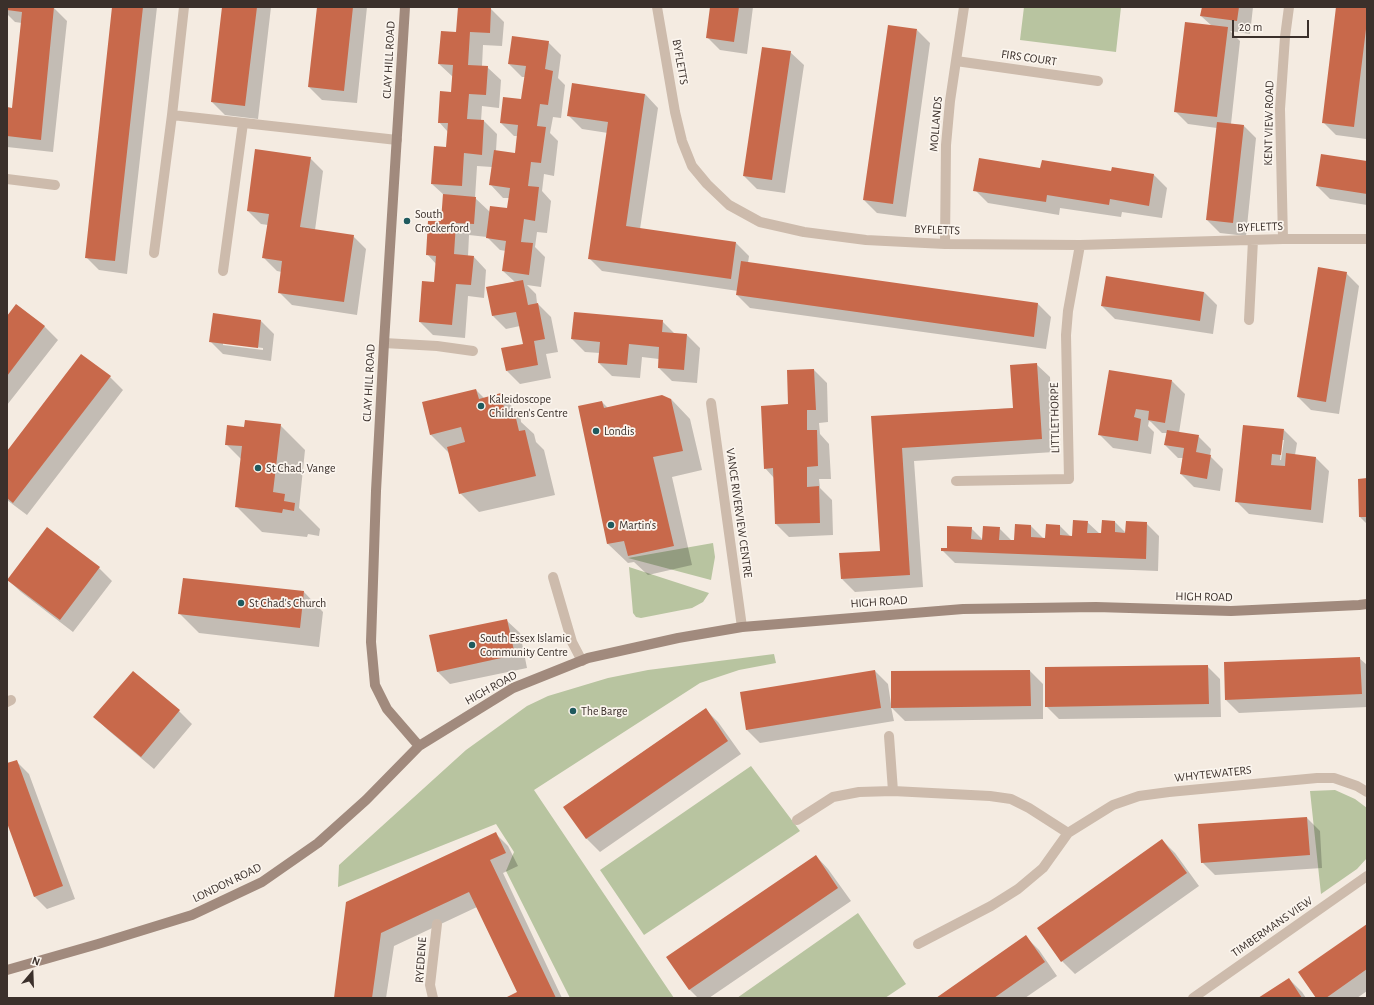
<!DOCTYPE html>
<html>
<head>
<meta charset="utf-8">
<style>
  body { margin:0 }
  #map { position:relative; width:1374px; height:1005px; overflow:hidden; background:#f4ebe1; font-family:"Alegreya Sans",sans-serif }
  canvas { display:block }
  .frame { position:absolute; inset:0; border:8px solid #3b302b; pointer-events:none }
  .north { position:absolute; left:12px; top:953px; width:40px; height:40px; -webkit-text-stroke:3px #fbf5ee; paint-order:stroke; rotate:19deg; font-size:11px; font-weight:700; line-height:16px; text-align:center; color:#3b302b }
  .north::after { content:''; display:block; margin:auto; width:14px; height:18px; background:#3b302b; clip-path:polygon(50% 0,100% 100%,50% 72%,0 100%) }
  .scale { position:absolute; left:1232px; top:20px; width:77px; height:18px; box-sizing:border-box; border:2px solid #3b302b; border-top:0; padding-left:5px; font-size:12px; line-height:14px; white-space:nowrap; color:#3b302b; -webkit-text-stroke:3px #fbf5ee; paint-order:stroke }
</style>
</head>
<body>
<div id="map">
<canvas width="1374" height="1005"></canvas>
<div class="frame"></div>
<div class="north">N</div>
<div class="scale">20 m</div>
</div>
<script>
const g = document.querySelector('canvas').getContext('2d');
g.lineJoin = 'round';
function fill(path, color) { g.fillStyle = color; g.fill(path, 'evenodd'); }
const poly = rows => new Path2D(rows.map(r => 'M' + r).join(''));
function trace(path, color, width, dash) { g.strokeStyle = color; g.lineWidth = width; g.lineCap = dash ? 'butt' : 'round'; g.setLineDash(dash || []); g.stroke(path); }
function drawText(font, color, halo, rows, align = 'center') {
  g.font = font + ' "Alegreya Sans",sans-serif'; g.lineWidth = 3.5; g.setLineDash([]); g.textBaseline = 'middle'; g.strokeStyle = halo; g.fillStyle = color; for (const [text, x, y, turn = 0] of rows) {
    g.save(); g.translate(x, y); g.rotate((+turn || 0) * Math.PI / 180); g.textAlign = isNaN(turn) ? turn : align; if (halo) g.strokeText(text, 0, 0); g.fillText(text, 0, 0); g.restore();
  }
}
fill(poly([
  [1024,7,1121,7,1116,52,1020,40],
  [713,543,715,557,711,580,628,558],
  [629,567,709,593,703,602,692,608,641,618,636,617,633,613],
  [774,654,776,663,739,670,700,683,534,790,674,998,570,998,506,871,514,852,496,824,338,887,339,865,466,750,527,706,548,696,608,678,648,670],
  [751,766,800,831,644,935,600,870],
  [1335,790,1355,799,1367,808,1367,858,1357,869,1321,894,1310,791],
  [858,913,906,984,885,998,737,998]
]), '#b8c4a0');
fill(poly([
  [7,7,49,7,54,8,67,21,53,152,7,147,7,108,13,109,22,23,15,22,7,14],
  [113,7,157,7,127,274,99,270,86,257],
  [223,7,271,7,258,119,225,115,212,102],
  [318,7,367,7,357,103,322,100,309,87],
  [459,7,486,7,486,9,491,9,504,22,502,46,483,45,482,66,487,67,501,80,499,108,482,106,481,121,484,121,497,134,496,151,516,154,518,136,514,136,501,123,522,100,525,77,522,77,509,64,548,42,561,55,558,78,565,85,561,118,553,117,550,133,558,141,554,176,544,174,542,191,551,201,547,233,537,232,535,247,545,257,541,287,527,285,536,294,537,303,551,317,558,352,546,354,551,378,520,384,507,371,524,345,520,326,506,329,493,316,487,287,515,282,503,271,506,251,500,250,487,237,469,235,468,256,473,256,486,270,484,298,468,296,465,338,433,335,420,322,435,283,437,265,427,254,442,222,444,195,432,184,447,148,448,132,439,122,452,93,453,77,439,64,457,33],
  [477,166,492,167,490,184,503,198,510,198,508,209,490,212,475,198],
  [711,7,753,7,747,54,720,50,707,37],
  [1203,7,1253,7,1250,34,1230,31,1240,41,1231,124,1243,125,1256,138,1246,236,1220,233,1207,220,1217,128,1188,124,1175,111,1212,26,1201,16],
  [1337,7,1367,7,1366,139,1336,135,1323,122],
  [917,30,930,43,906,217,877,213,864,200],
  [790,52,804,65,785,193,757,189,744,176],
  [645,94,658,108,640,229,736,243,749,256,748,263,1038,304,1051,317,1046,349,750,308,737,295,738,291,602,271,589,258,608,133,582,129,569,116],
  [310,158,323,171,315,230,353,236,366,249,357,315,292,305,279,292,282,272,277,271,264,258,268,225,261,224,248,211],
  [1367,162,1367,205,1330,199,1317,186],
  [1041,169,1154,175,1167,188,1162,218,1122,212,1121,217,1060,208,1059,215,988,203,975,190],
  [1346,273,1359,286,1339,414,1311,410,1298,397],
  [1204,292,1217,305,1213,334,1115,319,1102,306],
  [17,305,45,327,58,340,7,405,7,317],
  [261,321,274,334,271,361,223,354,210,341],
  [223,343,263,348,263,350,223,345],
  [662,321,675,334,687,335,700,348,697,383,672,381,659,368,659,359,642,357,640,378,612,376,599,363,600,353,585,352,572,339],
  [1036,364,1050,377,1054,452,914,461,923,587,855,592,842,579,881,552,872,417,1014,408],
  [814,370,827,383,828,422,819,423,820,434,829,444,831,479,819,479,820,488,832,500,833,535,789,537,776,524,774,478,765,468,789,405],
  [110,377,123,390,27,515,7,500,7,452],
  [1172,381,1185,394,1179,433,1198,436,1211,449,1210,456,1223,469,1220,491,1194,487,1181,474,1183,458,1178,458,1165,445,1167,433,1162,433,1151,422,1149,421,1148,426,1154,432,1151,454,1113,448,1100,435],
  [476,390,484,398,500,395,520,414,521,422,534,434,536,442,544,450,555,495,479,512,460,493,450,454,430,434],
  [671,399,690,419,702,470,672,477,692,565,648,575,634,562,628,563,608,544,579,407,602,402,608,408],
  [280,425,305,450,299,508,320,529,319,536,308,534,307,537,262,532,236,506,242,460,226,444,245,428],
  [1284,430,1297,443,1295,455,1316,458,1329,471,1323,523,1249,514,1236,501],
  [1282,440,1284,440,1281,460,1280,460],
  [1367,479,1367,524,1360,517,1359,480],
  [1087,522,1100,534,1115,522,1126,533,1146,523,1159,536,1158,571,955,563,942,550,947,549,971,528,983,540,999,528,1012,541,1015,541,1031,526,1044,539,1046,539,1060,526,1071,537],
  [47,528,99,568,112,581,73,632,21,592,8,580],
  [304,592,323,612,319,647,199,633,180,614],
  [506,620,520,633,527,668,450,684,437,671],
  [1359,658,1367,665,1367,707,1239,713,1226,700],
  [1207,666,1220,679,1221,717,1059,719,1046,706],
  [875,671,888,684,891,704,1030,671,1043,684,1043,719,905,721,891,707,894,721,760,743,747,730,741,693],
  [705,709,718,722,741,754,600,852,587,839,564,807],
  [179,711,192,724,154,769,108,730,95,717],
  [16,761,29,774,75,899,47,909,34,896,7,820,7,764],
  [1307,818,1320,831,1322,868,1215,875,1202,862],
  [495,833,508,846,518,866,503,873,562,998,507,998,518,993,477,907,394,946,386,998,335,998,347,903],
  [1162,840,1175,853,1199,886,1075,974,1062,961,1038,928],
  [816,856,828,869,851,901,709,998,698,998,690,990,668,957],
  [1367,925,1367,991,1357,998,1317,998],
  [1026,937,1039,950,1057,976,1025,998,938,998],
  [1289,979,1302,992,1306,998,1260,998]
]), '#0003');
fill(poly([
  [7,7,54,7,41,140,7,136,7,107,12,108,22,12,7,10],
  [112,7,143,7,115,261,85,258],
  [222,7,257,7,245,106,211,102],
  [317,7,353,7,344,91,308,87],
  [458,7,491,8,490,33,470,32,468,65,488,66,486,95,469,94,467,119,484,120,482,155,464,153,462,186,431,184,434,146,446,147,448,123,438,123,440,91,451,92,453,65,438,64,441,31,456,32],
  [710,7,739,7,734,42,706,38],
  [1202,7,1239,7,1237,21,1200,16],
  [1336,7,1367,7,1367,21,1354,127,1322,123],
  [1185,22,1228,27,1217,117,1174,112],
  [888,25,917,29,893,204,863,200],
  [512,36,549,41,545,69,553,71,548,105,540,104,537,126,546,127,541,163,531,162,528,186,539,187,535,221,524,219,521,242,533,243,529,275,502,271,506,241,486,238,490,206,507,208,510,188,489,185,494,150,515,153,518,125,500,123,503,97,521,99,526,66,508,64],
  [762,47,791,51,772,180,743,176],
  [572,83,645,94,626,226,736,242,731,279,588,259,608,122,567,116],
  [1217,122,1244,125,1233,223,1206,220],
  [255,149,311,157,300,227,354,235,344,302,278,293,282,261,262,258,269,214,247,211],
  [1321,154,1367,161,1367,194,1316,186],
  [979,158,1040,168,1042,160,1111,171,1112,167,1154,174,1149,206,1110,199,1109,205,1047,195,1046,202,973,191],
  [443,194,476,197,474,224,456,223,454,254,474,256,471,285,456,284,452,325,419,322,422,281,434,282,436,256,426,255,428,221,441,221],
  [741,261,1038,303,1034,337,736,295],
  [1318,267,1347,272,1326,402,1297,397],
  [1106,276,1204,292,1200,321,1101,306],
  [523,280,528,305,538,303,545,339,534,341,538,365,506,371,501,348,523,344,516,312,492,316,486,287],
  [16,304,45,326,7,376,7,316],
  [574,312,663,320,662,332,687,334,684,370,658,368,659,347,629,344,627,365,598,363,600,342,571,339],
  [213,313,261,320,258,348,209,342],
  [81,354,111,376,13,503,7,498,7,451],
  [1037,363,1042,439,902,448,910,575,841,579,839,553,880,551,871,416,1013,408,1010,365],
  [814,369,816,410,807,410,807,430,817,430,818,466,807,467,807,487,819,486,820,523,775,524,773,468,764,469,761,406,788,404,787,370],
  [1109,370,1172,380,1165,423,1148,420,1149,411,1136,409,1134,417,1141,419,1138,441,1098,435],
  [476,389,479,399,501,393,505,413,515,414,519,431,525,430,536,476,459,494,447,447,465,442,461,427,430,435,422,402],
  [662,395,671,399,683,451,653,457,674,546,628,556,624,541,607,544,578,406,602,401,604,408],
  [245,420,281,424,273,492,285,494,284,501,295,503,294,511,283,509,282,513,235,507,242,446,225,445,227,425,244,427],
  [1243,425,1284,429,1281,455,1272,454,1271,465,1285,466,1286,453,1316,457,1311,510,1235,502],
  [1167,430,1199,435,1196,452,1211,455,1207,479,1180,474,1184,448,1164,445],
  [1367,478,1367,517,1359,517,1358,479],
  [1073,520,1088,521,1087,533,1101,533,1102,520,1115,521,1115,532,1125,533,1126,521,1147,522,1146,559,941,551,941,548,947,548,947,526,972,527,971,539,982,540,983,526,1000,527,999,540,1014,540,1015,524,1031,525,1031,537,1045,538,1046,524,1060,525,1060,535,1072,536],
  [47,527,100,567,60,620,7,580],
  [183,578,304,591,300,628,178,614],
  [507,619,515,655,437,672,429,635],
  [1360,657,1362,694,1225,700,1224,662],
  [1208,665,1209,704,1045,707,1045,667],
  [875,670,881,708,746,730,740,692],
  [1030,670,1031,706,891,708,891,671],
  [133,671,180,710,141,757,93,717],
  [706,708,728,741,586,839,563,807],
  [17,760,63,886,34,897,7,823,7,763],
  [1307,817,1310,855,1201,863,1198,824],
  [496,832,506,853,490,860,556,998,505,998,517,992,469,892,381,933,372,998,334,998,346,902],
  [1162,839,1187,873,1061,962,1037,928],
  [816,855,838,888,689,990,666,957],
  [1367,924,1367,969,1326,998,1316,998,1298,972],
  [1026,935,1045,962,994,998,936,998],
  [1289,978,1302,998,1258,998]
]), '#c8694b');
trace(poly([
  [711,403,742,627],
  [553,577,572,642,582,661]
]), '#cdbbac', 10);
trace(poly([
  [657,7,675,112,682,141,692,166,707,184,729,205,760,222,804,232,866,240,945,244,1080,245,1283,239,1367,239],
  [956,61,1098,81],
  [172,115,397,140],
  [7,179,55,185],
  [1283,239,1280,109,1285,37,1289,7],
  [945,244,946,145,950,101,964,7],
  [154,253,172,115,184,7],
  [223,271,243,123],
  [1249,320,1253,240],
  [384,343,437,346,473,351],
  [956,481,1069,479,1066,335,1068,311,1080,245],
  [7,702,11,700],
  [889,736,893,791],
  [797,820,833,797,859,792,893,791,990,796,1011,799,1029,808,1068,833],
  [918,944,991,906,1018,889,1043,868,1068,833,1113,805,1139,796,1169,792,1317,778,1334,778,1357,786,1367,792],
  [433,998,430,985,437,924],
  [1193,998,1367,876]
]), '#cdbbac', 10);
trace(poly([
  [405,7,384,343,376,491,371,642,375,685,387,709,419,746],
  [7,970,98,944,192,915,262,882,318,843,366,800,419,746,513,688,588,658,678,638,742,627,963,609,1096,607,1231,611,1359,605,1367,604]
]), '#a18a7d', 10);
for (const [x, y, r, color] of [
  [407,221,4,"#1f5a5e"],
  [481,406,4,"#1f5a5e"],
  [596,431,4,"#1f5a5e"],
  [258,468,4,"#1f5a5e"],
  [611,525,4,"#1f5a5e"],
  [241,603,4,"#1f5a5e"],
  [472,645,4,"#1f5a5e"],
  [573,711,4,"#1f5a5e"]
]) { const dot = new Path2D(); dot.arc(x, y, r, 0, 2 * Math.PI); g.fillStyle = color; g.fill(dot); trace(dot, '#fbf5ee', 1.5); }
drawText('12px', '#3b302b', '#fbf5ee', [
  ["FIRS COURT",1029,58,8],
  ["CLAY HILL ROAD",389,60,-87],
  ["BYFLETTS",680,62,80],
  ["KENT VIEW ROAD",1269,123,-89],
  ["MOLLANDS",936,124,-85],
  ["BYFLETTS",1260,227,-2],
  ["BYFLETTS",937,230,2],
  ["CLAY HILL ROAD",369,383,-87],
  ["LITTLETHORPE",1055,418,-91],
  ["VANCE RIVERVIEW CENTRE",739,513,82],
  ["HIGH ROAD",1204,597,1],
  ["HIGH ROAD",879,602,-4],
  ["HIGH ROAD",491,688,-29],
  ["WHYTEWATERS",1213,774,-6],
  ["LONDON ROAD",227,883,-26],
  ["TIMBERMANS VIEW",1272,927,-35],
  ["RYEDENE",421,960,-86]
]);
drawText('12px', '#3b302b', '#fbf5ee', [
  ["South",415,214],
  ["Crockerford",415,228],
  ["Kaleidoscope",489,399],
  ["Children's Centre",489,413],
  ["Londis",604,431],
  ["St Chad, Vange",266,468],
  ["Martin's",619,525],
  ["St Chad's Church",249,603],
  ["South Essex Islamic",480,638],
  ["Community Centre",480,652],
  ["The Barge",581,711]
], 'left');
</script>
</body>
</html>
